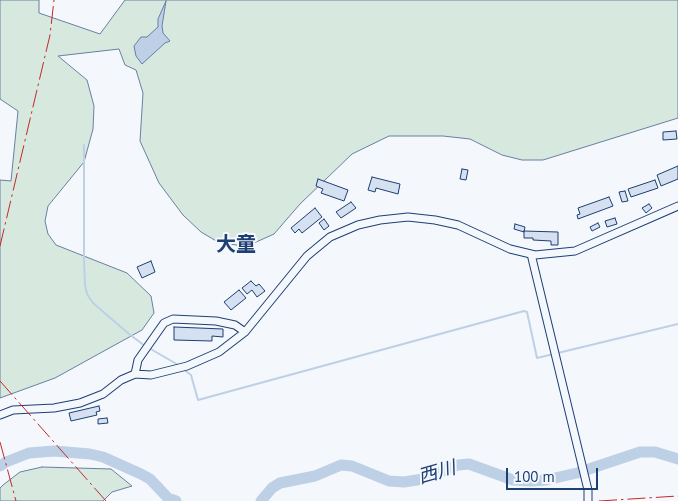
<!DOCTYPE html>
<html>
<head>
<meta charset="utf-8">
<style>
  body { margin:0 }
  #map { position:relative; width:678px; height:501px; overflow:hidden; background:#f4f7fb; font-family:"PT Sans",sans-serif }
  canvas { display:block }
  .scale { position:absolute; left:506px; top:468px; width:92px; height:22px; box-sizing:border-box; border:2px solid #1d3f73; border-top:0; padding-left:6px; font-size:15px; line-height:18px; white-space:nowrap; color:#1d3f73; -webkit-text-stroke:4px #f4f7fb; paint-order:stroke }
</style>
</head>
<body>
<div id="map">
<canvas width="678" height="501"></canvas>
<div class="scale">100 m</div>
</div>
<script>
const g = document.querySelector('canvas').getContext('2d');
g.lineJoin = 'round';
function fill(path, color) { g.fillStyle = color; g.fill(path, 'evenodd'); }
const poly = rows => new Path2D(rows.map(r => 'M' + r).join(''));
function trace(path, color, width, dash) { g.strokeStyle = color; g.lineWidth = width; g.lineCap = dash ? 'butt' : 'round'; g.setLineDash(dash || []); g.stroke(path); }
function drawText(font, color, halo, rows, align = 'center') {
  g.font = font + ' "PT Sans","Noto Sans JP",sans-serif'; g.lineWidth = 4; g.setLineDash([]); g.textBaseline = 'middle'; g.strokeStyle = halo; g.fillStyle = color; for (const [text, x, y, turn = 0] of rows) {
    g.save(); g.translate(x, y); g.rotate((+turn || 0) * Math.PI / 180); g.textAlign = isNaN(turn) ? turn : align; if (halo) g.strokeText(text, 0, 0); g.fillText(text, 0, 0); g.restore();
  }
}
const green = poly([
  [0,0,39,0,39,13,100,34,125,0,678,0,678,118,543,160,522,160,502,155,470,139,443,136,389,136,352,154,300,204,274,234,254,243,236,245,218,242,201,232,183,215,159,183,140,141,143,93,136,70,125,65,119,49,58,56,87,80,94,106,93,129,84,162,48,206,45,221,48,234,56,245,127,273,151,296,154,313,142,330,55,378,0,398,0,180,11,181,18,111,0,99,0,0],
  [42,467,111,469,132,486,112,492,103,501,0,501,0,488,3,485,20,472,42,467]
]);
fill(green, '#d7e8df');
trace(green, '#687fa3', 1);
const water = poly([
  [166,1,162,26,163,33,170,41,165,43,142,64,136,56,134,46,141,37,147,37,158,27,158,19,166,1]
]);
fill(water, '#bed0e5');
trace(water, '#687fa3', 1);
trace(poly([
  [84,145,84,260,85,285,87,294,93,303,129,334,145,346],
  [149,348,180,366],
  [183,369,191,375,198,400,524,311,527,312,537,358,678,324]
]), '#bed0e5', 2);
trace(poly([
  [0,466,6,462,29,453,54,451,90,454,103,457,141,474,150,479,168,498,176,501],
  [261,501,272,488,280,483,315,476,341,465,352,466,389,481,404,482,423,479,458,465,469,464,513,480,531,481,546,480,577,473,640,452,655,452,678,459]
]), '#bed0e5', 11);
const building = poly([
  [676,131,677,139,663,140,663,132,676,131],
  [678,166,678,179,661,186,657,175,678,166],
  [462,169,468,170,466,180,460,179,462,169],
  [372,177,400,184,398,194,376,188,375,192,368,190,372,177],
  [318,179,348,190,344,201,321,193,323,189,316,186,318,179],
  [655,180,658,188,631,197,628,189,655,180],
  [625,191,628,201,622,202,619,192,625,191],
  [609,197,613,206,578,219,577,215,580,214,578,208,609,197],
  [351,202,356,208,341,218,336,212,351,202],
  [649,204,652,208,646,213,642,208,649,204],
  [315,208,322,217,302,233,299,229,295,233,291,228,315,208],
  [615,218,617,224,607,227,605,221,615,218],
  [324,219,329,226,324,230,319,223,324,219],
  [598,223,600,227,592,231,590,227,598,223],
  [515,224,525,227,524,232,514,229,515,224],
  [524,231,558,232,558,245,551,245,551,241,533,240,533,238,524,238,524,231],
  [151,261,155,272,142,278,137,267,151,261],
  [251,281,256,286,259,284,265,291,257,297,252,290,247,294,242,288,251,281],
  [239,290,246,298,231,310,224,302,239,290],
  [174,327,223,329,223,337,212,336,212,341,174,340,174,327],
  [99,406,100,411,96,412,97,415,71,421,69,413,99,406],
  [107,418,108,423,98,424,98,419,107,418]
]);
fill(building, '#d5e0f0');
trace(building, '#1d3f73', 1);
const minor = poly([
  [531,254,588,490,588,501],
  [135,374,138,360,145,350,164,323,173,319,216,321,235,325,245,332],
  [0,415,13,410,54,408,80,403,103,394,121,380,135,374,151,375,187,366,219,352,245,332,307,256,330,237,358,225,380,220,408,217,435,220,458,225,510,249,535,255,575,251,678,206]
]);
trace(minor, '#1d3f73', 9);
trace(minor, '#f4f7fb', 7);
trace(poly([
  [0,246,50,35,54,0],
  [0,381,106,501],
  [0,442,16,501],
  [599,501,678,496]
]), '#c62828', 1, [18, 4, 2.5, 4]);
drawText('italic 19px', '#1d3f73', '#f4f7fb', [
  ["西川",437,473,-16]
]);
drawText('bold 20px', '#1d3f73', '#f4f7fb', [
  ["大童",236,245]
]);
</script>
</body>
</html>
